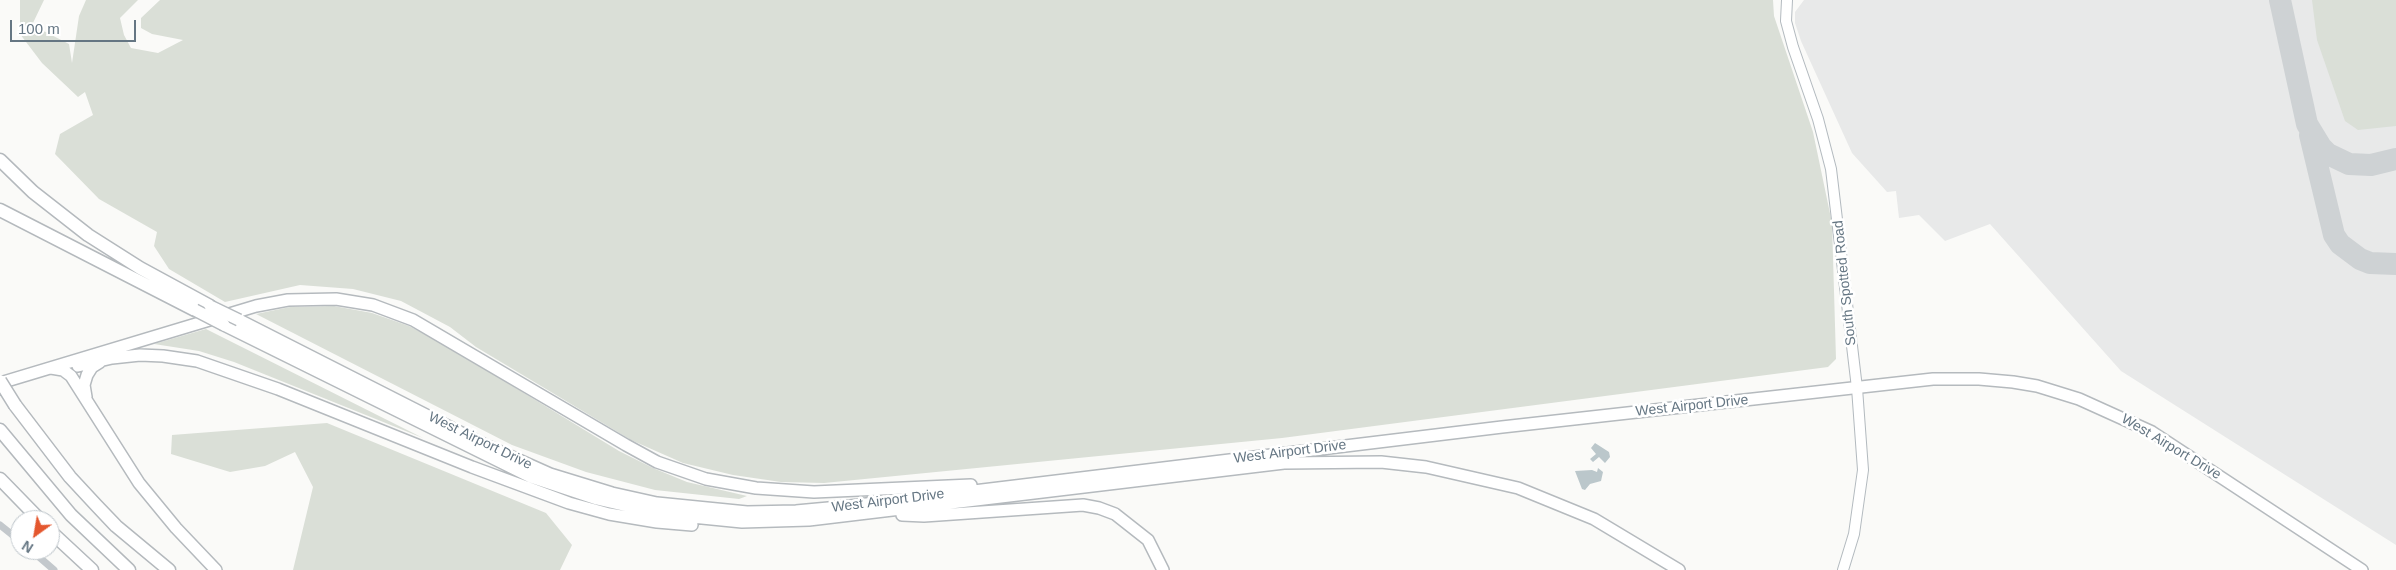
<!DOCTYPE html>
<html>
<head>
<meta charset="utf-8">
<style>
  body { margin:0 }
  #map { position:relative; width:2396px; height:570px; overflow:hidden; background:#fafaf8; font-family:Arial,sans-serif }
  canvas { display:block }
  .north { position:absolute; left:10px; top:510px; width:50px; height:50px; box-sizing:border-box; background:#fff; border:1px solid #c1c8cd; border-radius:50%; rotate:212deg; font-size:14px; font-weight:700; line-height:20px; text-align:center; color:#657683 }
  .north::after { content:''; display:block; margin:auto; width:18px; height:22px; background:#e4572e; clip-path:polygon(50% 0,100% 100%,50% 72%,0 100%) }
  .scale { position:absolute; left:10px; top:20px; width:126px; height:22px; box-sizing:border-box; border:2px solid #657683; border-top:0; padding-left:6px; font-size:15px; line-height:18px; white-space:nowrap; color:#657683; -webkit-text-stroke:4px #fff; paint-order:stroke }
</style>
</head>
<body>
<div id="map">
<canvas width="2396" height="570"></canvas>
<div class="north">N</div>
<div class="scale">100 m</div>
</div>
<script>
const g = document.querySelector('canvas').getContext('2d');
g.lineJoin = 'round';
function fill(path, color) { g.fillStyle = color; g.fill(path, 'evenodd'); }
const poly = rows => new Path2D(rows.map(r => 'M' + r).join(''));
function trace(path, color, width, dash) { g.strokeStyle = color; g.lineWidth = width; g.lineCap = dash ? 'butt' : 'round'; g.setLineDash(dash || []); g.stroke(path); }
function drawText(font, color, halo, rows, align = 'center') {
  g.font = font + ' Arial,sans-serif'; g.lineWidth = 5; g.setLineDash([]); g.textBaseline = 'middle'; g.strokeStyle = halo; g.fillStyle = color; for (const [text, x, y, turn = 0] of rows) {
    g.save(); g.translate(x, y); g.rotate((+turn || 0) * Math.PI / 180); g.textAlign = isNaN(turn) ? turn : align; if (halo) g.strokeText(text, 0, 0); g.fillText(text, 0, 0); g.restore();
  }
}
fill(poly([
  [1804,0,2396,0,2396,545,2121,371,1990,224,1945,241,1919,215,1899,218,1896,191,1887,192,1852,153,1801,41,1795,23,1795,12]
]), '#e8e9e9');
fill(poly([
  [20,0,44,0,32,25,69,44,72,63,79,16,86,0,138,0,120,18,124,35,131,48,158,53,183,40,152,34,141,28,141,18,160,0,1773,0,1774,16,1813,132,1832,223,1836,359,1828,367,1282,438,824,483,781,482,733,475,683,463,631,440,476,347,450,327,401,301,353,289,300,285,225,302,169,269,154,246,157,232,99,199,55,154,60,134,93,115,85,92,78,97,42,63,20,34],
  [2312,0,2396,0,2396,126,2358,130,2345,121,2317,40],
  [334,306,372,313,409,326,447,346,619,451,653,468,687,482,747,496,739,499,655,490,586,472,512,445,256,314,290,307],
  [206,329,423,438,234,362,199,351,154,344],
  [327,423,546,513,572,545,560,570,293,570,313,487,295,452,265,466,230,472,171,454,172,435]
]), '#dadfd7');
fill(poly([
  [1595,443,1609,452,1610,457,1605,463,1599,457,1593,462,1590,459,1596,454,1591,448],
  [1598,468,1603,472,1601,481,1590,484,1585,490,1582,489,1575,471,1592,470,1597,472]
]), '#bbc7cb');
trace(poly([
  [2280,0,2307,124,2321,147,2328,154,2349,164,2371,165,2396,159],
  [2310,135,2334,235,2340,244,2360,259,2370,263,2396,264]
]), '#ced2d4', 22);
const secondary = poly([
  [1787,0,1786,21,1793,47,1818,119,1831,169,1857,388,1863,470,1854,534,1843,570]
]);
const primary = poly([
  [239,320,485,445,550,474,612,493,657,503,747,512,796,511,850,506,1502,427,1933,379,1979,379,2013,382,2037,386,2079,399,2152,432,2362,570],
  [224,325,531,477,597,499,662,514,742,522,809,520,1284,463,1381,462,1426,467,1518,488,1594,519,1679,570],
  [78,366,112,358,140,355,163,356,197,361,278,389,472,467,569,503,609,514,657,522,692,525],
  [51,368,63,370,71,376,139,483,176,528,216,570],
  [0,383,256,306,288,300,336,299,373,305,413,320,626,445,657,462,706,479,756,488,814,492,971,485],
  [86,397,84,385,87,375,92,367,100,362],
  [902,515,924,516,1083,505,1099,508,1115,514,1148,540,1163,570]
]);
const highway = poly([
  [0,160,33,192,88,235,140,268,210,306],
  [0,210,195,310],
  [15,405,70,477,96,505,116,526,169,570],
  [0,430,71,515,129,570],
  [0,479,40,520],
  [50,531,92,570]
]);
trace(secondary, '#b3babf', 12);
trace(primary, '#b5babe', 14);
trace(highway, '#b4b9bd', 15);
trace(poly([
  [0,525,20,541],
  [31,550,54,570]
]), '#c3c8cc', 7);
trace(secondary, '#fff', 10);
trace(primary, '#fff', 11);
trace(highway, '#fff', 12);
const primaryBridge = poly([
  [210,306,239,320],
  [195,310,224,325]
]);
const highwayBridge = poly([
  [0,381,15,405]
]);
trace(primaryBridge, '#b5babe', 14, []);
trace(highwayBridge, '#b4b9bd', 15, []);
trace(primaryBridge, '#fff', 11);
trace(highwayBridge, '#fff', 12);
drawText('14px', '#657683', '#fff', [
  ["South Spotted Road",1845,283,-96],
  ["West Airport Drive",1692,406,-6],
  ["West Airport Drive",480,441,26],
  ["West Airport Drive",2171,447,31],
  ["West Airport Drive",1290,452,-7],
  ["West Airport Drive",888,501,-7]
]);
</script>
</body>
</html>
